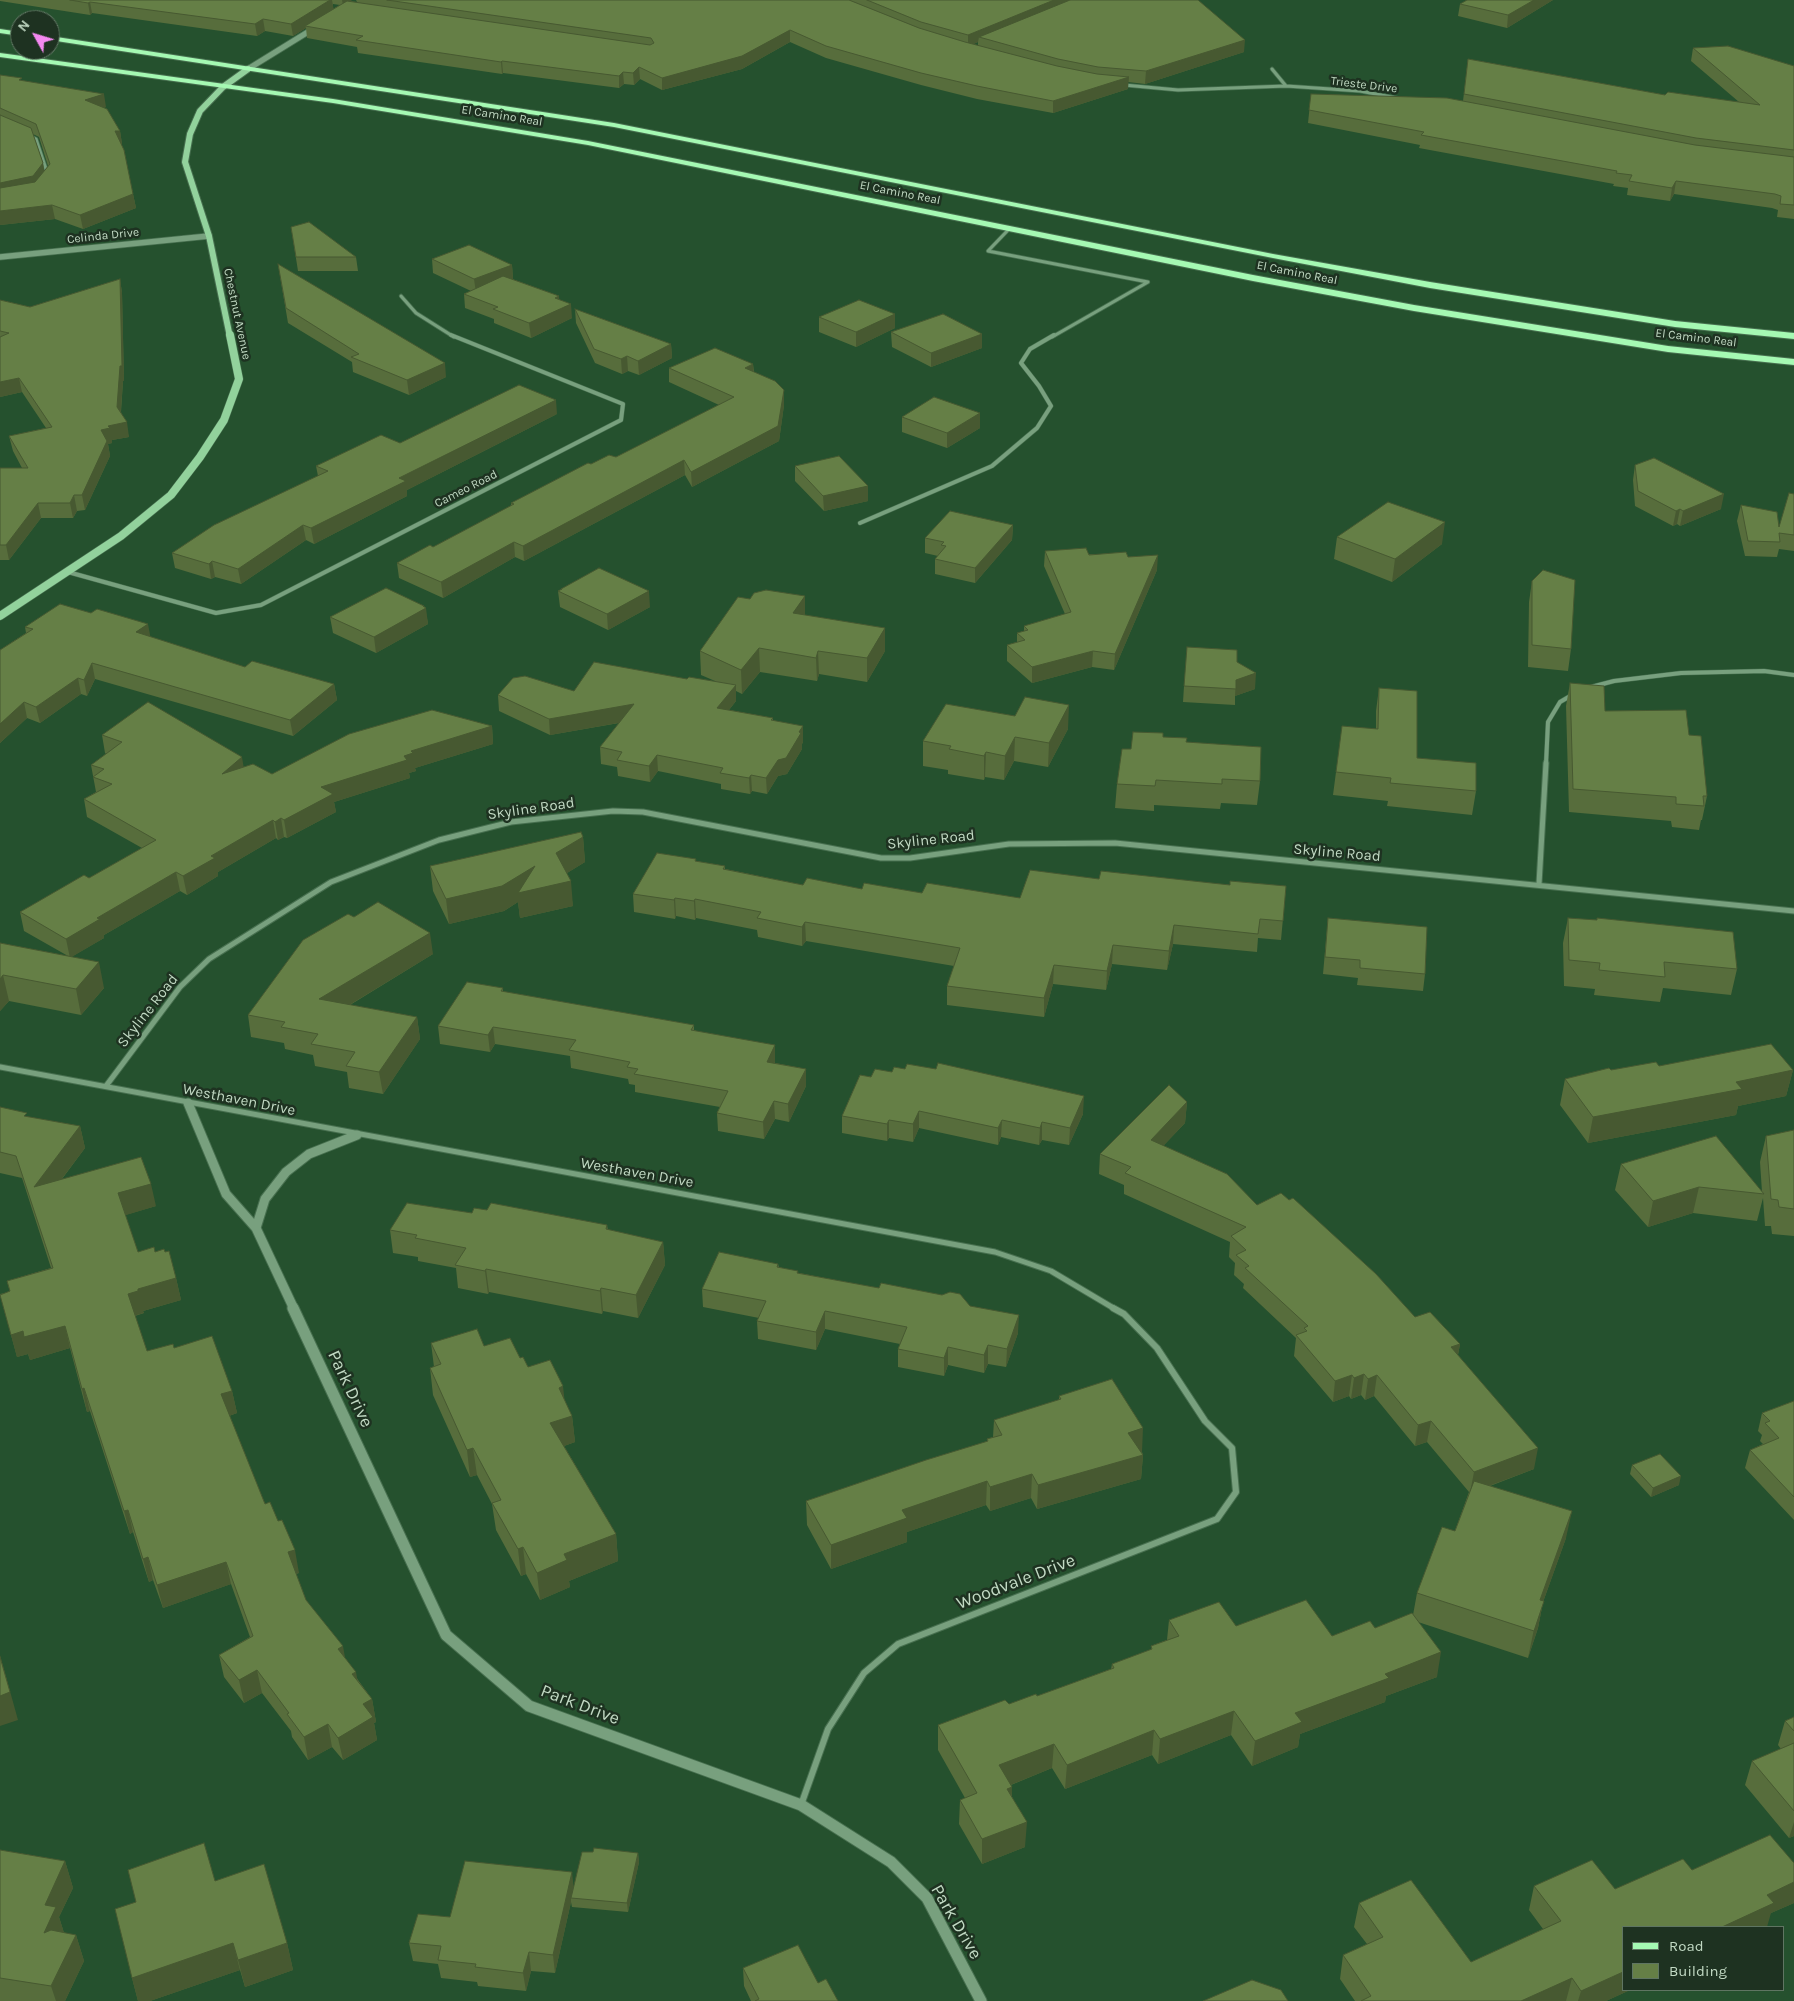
<!DOCTYPE html>
<html>
<head>
<meta charset="utf-8">
<style>
  body { margin:0 }
  #map { position:relative; width:1794px; height:2001px; overflow:hidden; background:#25512e; font-family:Karla,sans-serif }
  canvas { display:block }
  .legend { position:absolute; left:1622px; top:1926px; width:162px; height:65px; box-sizing:border-box; background:#1e3221; border:1px solid #5f7562; margin:0; padding:6px 9px; list-style:none; font-size:15px; color:#c1d9c3 }
  .legend li { display:flex; align-items:center; gap:10px; height:25px }
  .legend b { width:25px; border:1px solid #5f7562 }
  .north { position:absolute; left:10px; top:10px; width:50px; height:50px; box-sizing:border-box; background:#1e3221; border:1px solid #5f7562; border-radius:50%; rotate:309deg; font-size:14px; font-weight:700; line-height:20px; text-align:center; color:#c1d9c3 }
  .north::after { content:''; display:block; margin:auto; width:18px; height:22px; background:#f489f0; clip-path:polygon(50% 0,100% 100%,50% 72%,0 100%) }
</style>
</head>
<body>
<div id="map">
<canvas width="1794" height="2001"></canvas>
<ul class="legend">
<li><b style="height:6px;background:#a5f9b3"></b>Road</li>
<li><b style="height:14px;background:#657f46"></b>Building</li>
</ul>
<div class="north">N</div>
</div>
<script>
const g = document.querySelector('canvas').getContext('2d');
g.lineJoin = 'round';
const poly = rows => new Path2D(rows.map(r => 'M' + r).join(''));
function trace(path, color, width, dash) { g.strokeStyle = color; g.lineWidth = width; g.lineCap = dash ? 'butt' : 'round'; g.setLineDash(dash || []); g.stroke(path); }
function fill(path, color) { g.fillStyle = color; g.fill(path, 'evenodd'); }
function drawText(font, color, halo, rows, align = 'center') {
  g.font = font + ' Karla,sans-serif'; g.lineWidth = 5; g.setLineDash([]); g.textBaseline = 'middle'; g.strokeStyle = halo; g.fillStyle = color; for (const [text, x, y, turn = 0] of rows) {
    g.save(); g.translate(x, y); g.rotate((+turn || 0) * Math.PI / 180); g.textAlign = isNaN(turn) ? turn : align; if (halo) g.strokeText(text, 0, 0); g.fillText(text, 0, 0); g.restore();
  }
}
const minorFar3 = poly([
  [1272,69,1286,86],
  [1124,85,1178,90,1286,86,1360,91,1397,98],
  [28,135,36,139,48,175],
  [1010,228,988,251,1148,282,1052,337],
  [401,296,416,313,454,337]
]);
const minorFar2 = poly([
  [860,523,992,466,1037,428,1051,406,1039,386,1021,363,1030,349,1054,335],
  [68,572,216,613,261,605,621,420,623,404,451,335],
  [1591,687,1614,681,1681,673,1764,671,1794,675],
  [1546,764,1548,722,1560,702,1572,695]
]);
const minorFar1 = poly([
  [1539,884,1546,763],
  [0,1067,995,1252,1051,1271,1115,1309],
  [106,1086,180,987,209,959,331,882,439,840,511,822,613,811,643,812,881,858,910,858,1009,844,1115,843,1794,911]
]);
const minor = poly([
  [801,1805,828,1729,864,1673,898,1644,1217,1519,1236,1492,1232,1448,1205,1421,1157,1348,1124,1314,1113,1308]
]);
const tertiaryFar2 = poly([
  [248,69,316,27],
  [0,257,209,236]
]);
const tertiaryFar1 = poly([
  [188,1103,226,1194,256,1228,294,1309],
  [256,1228,265,1199,286,1172,309,1154,357,1135]
]);
const tertiary = poly([
  [293,1308,446,1635,529,1706,801,1805,891,1862,927,1898,981,2001]
]);
const secondaryFar1 = poly([
  [230,337,209,236,185,162,190,134,200,111,223,87,248,69]
]);
const secondary = poly([
  [0,616,121,536,171,495,200,457,224,420,239,379,230,335]
]);
const primary = poly([
  [0,29,20,32,20,36,0,33,0,29],
  [50,36,614,123,1273,254,1430,282,1675,321,1794,333,1794,339,1675,327,1430,288,1273,258,614,127,50,40,50,36],
  [0,53,333,99,588,141,1253,275,1414,305,1668,346,1794,359,1794,365,1668,352,1414,311,1253,281,588,145,333,103,0,57,0,53]
]);
trace(minorFar3, '#476f4f', 4.5);
trace(minorFar2, '#476f4f', 5);
trace(minorFar1, '#476f4f', 7);
trace(minor, '#476f4f', 8);
trace(tertiaryFar2, '#476f4f', 7);
trace(tertiaryFar1, '#476f4f', 11);
trace(tertiary, '#476f4f', 13);
trace(secondaryFar1, '#476f4f', 8);
trace(secondary, '#476f4f', 9);
trace(primary, '#476f4f', 2);
trace(minorFar3, '#78a07e', 3);
trace(minorFar2, '#78a07e', 4);
trace(minorFar1, '#78a07e', 5);
trace(minor, '#78a07e', 6);
trace(tertiaryFar2, '#78a07e', 5.5);
trace(tertiaryFar1, '#78a07e', 9);
trace(tertiary, '#78a07e', 11);
trace(secondaryFar1, '#92d29c', 6);
trace(secondary, '#92d29c', 8);
fill(primary, '#a5f9b3');
fill(poly([
  [0,0,352,0,349,1,357,2,356,0,1198,0,1244,52,1145,84,1128,82,1128,89,1053,113,977,99,921,85,826,58,790,42,742,69,662,90,640,79,634,85,624,84,619,88,503,73,502,74,358,53,357,47,307,38,306,28,293,36,265,31,257,36,92,13,90,15,0,1],
  [333,4,340,5,333,9],
  [978,42,978,46,973,44],
  [1553,0,1507,28,1458,16,1460,4],
  [1693,48,1794,66,1794,219,1777,217,1778,210,1772,208,1674,194,1670,201,1627,195,1628,188,1613,186,1614,184,1419,148,1420,145,1308,123,1311,94,1463,101,1468,59,1665,95,1739,102,1691,61],
  [0,75,23,81,106,107,103,108,120,131,122,144,121,144,133,194,136,208,83,229,55,219,0,225],
  [33,134,39,137,48,166,44,171,43,163],
  [291,227,356,257,358,271,298,271],
  [432,259,512,265,513,279,512,279,559,296,559,299,572,318,531,338,494,323,494,319,465,308,464,294,471,291,433,273],
  [278,264,446,377,409,395,353,372,352,362,288,323],
  [120,279,122,293,124,381,123,381,121,412,129,437,112,440,112,443,108,444,110,456,85,510,77,511,73,518,41,518,9,560,0,560,0,468,22,468,13,451,9,436,46,428,22,392,0,397,0,300,30,307],
  [575,309,671,344,672,358,639,375,628,371,622,374,595,363,576,323],
  [819,317,895,328,856,347,819,332],
  [891,332,982,334,982,348,931,367,892,347],
  [753,364,754,372,784,405,779,441,692,487,685,475,524,561,515,557,443,598,399,578,397,563,433,547,511,506,511,503,591,464,616,457,719,405,669,382,669,368],
  [980,413,980,428,947,448,902,432,902,417],
  [557,414,407,490,407,496,314,544,306,540,241,584,215,577,211,579,175,568,172,553,318,476,316,466],
  [1635,465,1721,509,1680,526,1677,524,1673,526,1635,506,1633,480],
  [795,466,868,501,824,511,795,481],
  [1794,494,1794,551,1779,549,1777,557,1745,556,1737,521,1741,505,1779,527],
  [1013,525,1012,540,975,583,935,574,935,559,938,556,925,553,925,538],
  [1337,537,1442,544,1392,582,1334,559],
  [1045,551,1128,557,1157,570,1114,670,1092,667,1032,683,1007,661,1007,645,1017,642,1017,633,1024,631,1024,626,1065,614,1044,566],
  [1532,581,1571,649,1568,671,1528,667,1529,602],
  [561,589,650,607,608,630,560,607,558,591,561,590],
  [425,607,428,624,376,653,333,633,330,617],
  [805,615,885,651,867,682,819,674,817,681,760,672,742,694,736,691,736,701,729,710,773,718,773,721,803,742,802,744,802,749,787,774,778,776,767,794,752,791,750,794,721,789,721,784,658,771,650,782,618,776,617,767,601,764,600,747,619,723,550,735,499,711,498,695,574,691,687,679,715,681,701,675,700,651],
  [25,627,150,637,245,667,334,684,337,700,293,736,95,679,87,696,81,694,40,723,27,718,0,743,0,650,26,633],
  [1237,662,1255,689,1235,696,1235,705,1183,702,1184,686],
  [1570,683,1605,711,1689,735,1707,796,1702,820,1701,820,1699,830,1672,827,1671,821,1569,812,1566,706],
  [1379,688,1417,758,1476,791,1472,815,1387,806,1388,801,1333,795,1336,772,1376,729,1376,711],
  [492,726,493,744,415,768,416,771,409,773,410,778,334,802,336,812,287,838,284,837,278,840,276,838,218,872,218,876,187,895,180,891,104,935,104,938,71,957,104,988,81,1015,9,1001,0,1011,0,943,68,956,24,931,20,912,89,878,142,848,87,817,84,799,96,792,91,765,106,754,105,753,102,735,244,767,272,774],
  [1068,729,1048,767,1014,761,1004,780,985,777,984,780,948,774,948,770,923,766,923,741],
  [1163,737,1186,742,1260,781,1257,805,1221,803,1220,809,1154,805,1154,811,1115,808,1117,784,1131,749],
  [583,837,585,862,567,873,573,906,520,918,518,902,504,911,449,924,433,891,430,866],
  [696,859,696,861,725,866,725,869,803,885,922,893,1020,898,1099,879,1230,885,1286,886,1281,940,1258,938,1257,952,1173,944,1167,970,1112,964,1106,990,1053,984,1044,1017,947,1005,947,986,954,966,806,941,802,946,758,937,757,930,696,918,695,920,676,916,675,919,634,912,633,894],
  [354,917,433,954,350,1005,417,1017,420,1039,383,1094,349,1088,347,1072,315,1066,313,1055,285,1049,284,1043,251,1037,248,1015],
  [1328,918,1425,974,1423,991,1357,985,1358,978,1323,974],
  [1568,918,1737,969,1731,995,1663,988,1660,1002,1594,995,1595,989,1564,986,1563,943],
  [503,988,503,992,694,1025,694,1030,775,1062,775,1063,806,1069,806,1086,789,1122,775,1119,764,1139,718,1131,717,1113,720,1107,635,1092,635,1085,629,1084,628,1079,571,1068,570,1056,495,1044,490,1052,440,1044,438,1026],
  [1659,1066,1793,1070,1786,1096,1738,1106,1736,1115,1588,1143,1560,1105,1565,1079,1611,1070],
  [860,1075,1083,1114,1069,1145,1042,1140,1039,1145,1001,1137,998,1145,919,1128,913,1142,889,1138,887,1141,842,1133,842,1116],
  [1187,1102,1185,1123,1163,1146,1257,1205,1415,1317,1460,1344,1458,1355,1534,1469,1490,1486,1566,1538,1543,1602,1538,1628,1528,1658,1418,1622,1437,1677,1386,1696,1385,1702,1300,1734,1298,1747,1252,1766,1231,1735,1158,1764,1152,1755,1065,1789,1052,1768,1011,1785,1012,1797,1025,1847,982,1864,959,1824,960,1800,965,1798,938,1750,938,1725,1037,1696,1111,1669,1112,1664,1151,1650,1151,1646,1167,1640,1169,1620,1332,1636,1375,1628,1413,1615,1417,1593,1455,1531,1469,1492,1427,1442,1415,1446,1374,1396,1365,1400,1361,1395,1351,1399,1349,1396,1333,1402,1294,1356,1296,1338,1243,1288,1244,1284,1234,1275,1235,1263,1229,1257,1230,1242,1124,1194,1124,1185,1099,1174,1100,1154],
  [0,1107,28,1117,80,1126,85,1148,62,1179,156,1206,125,1215,138,1252,155,1252,176,1278,181,1300,143,1311,144,1313,135,1316,147,1351,174,1348,232,1391,237,1413,229,1416,265,1504,299,1573,296,1574,306,1600,346,1659,358,1680,372,1699,376,1722,374,1723,377,1740,343,1760,332,1747,308,1760,292,1737,291,1731,262,1693,244,1703,224,1677,219,1655,250,1637,231,1584,163,1608,153,1580,149,1582,133,1532,130,1534,90,1411,87,1412,70,1348,30,1360,28,1354,17,1357,0,1294,10,1292,7,1281,51,1268,22,1178,0,1173],
  [1794,1130,1794,1236,1772,1234,1771,1226,1765,1226,1763,1198,1757,1221,1693,1213,1648,1227,1615,1190,1621,1164,1762,1192,1760,1162,1766,1136],
  [487,1210,607,1225,608,1230,663,1242,665,1265,638,1318,603,1311,602,1314,489,1292,488,1294,458,1288,456,1268,418,1261,418,1257,393,1253,390,1230],
  [778,1264,779,1267,799,1273,970,1306,1018,1333,1006,1367,988,1364,984,1373,948,1365,944,1376,898,1367,898,1349,900,1344,825,1329,816,1350,758,1339,757,1321,759,1318,703,1307,702,1289],
  [431,1343,484,1346,520,1358,528,1367,564,1400,572,1416,575,1442,564,1446,616,1534,618,1561,569,1581,570,1587,540,1600,526,1574,521,1576,496,1530,492,1504,477,1475,470,1477,433,1395,430,1368,434,1367],
  [1059,1396,1142,1452,1143,1455,1141,1479,1037,1509,1031,1498,990,1511,986,1505,907,1532,907,1542,831,1569,807,1525,806,1501,987,1442,987,1439,993,1437,994,1420,1059,1400],
  [1794,1401,1794,1520,1745,1468,1750,1450,1763,1444,1760,1441,1762,1435,1758,1431,1762,1413],
  [1632,1465,1679,1485,1651,1497,1630,1474],
  [1794,1717,1794,1836,1789,1838,1745,1785,1752,1761,1781,1749,1778,1745,1785,1721],
  [0,1850,65,1861,73,1888,59,1917,64,1933,76,1935,84,1961,65,2001,0,2001],
  [593,1852,638,1853,639,1862,628,1912,572,1907,571,1902,555,1973,531,1971,526,1991,478,1986,477,1982,441,1978,438,1964,413,1961,409,1943,450,1917,574,1887],
  [1794,1863,1794,1903,1771,1913,1623,1990,1630,1990,1606,2001,1355,2001,1340,1979,1343,1955,1367,1944,1354,1927,1359,1903,1471,1962,1543,1929,1529,1910,1534,1886,1615,1889,1692,1870],
  [215,1881,287,1943,293,1970,245,1987,240,1970,150,2001,138,2001,132,1978],
  [743,1968,818,1983,838,2001,751,2001,744,1986]
]), '#576d3c');
fill(poly([
  [330,0,332,0,334,11,305,26,306,28,293,36,291,24],
  [342,0,352,0,343,5],
  [1054,0,1069,0,1069,6,979,37,978,42,968,47,968,35],
  [1534,0,1553,0,1507,28,1508,15],
  [90,2,92,13,90,15,88,3],
  [263,19,265,31,257,36,255,24],
  [790,30,790,42,742,69,662,90,662,78],
  [1245,40,1244,52,1145,84,1146,71],
  [502,61,503,73,502,74,501,62],
  [639,67,640,79,634,85,633,73],
  [623,72,624,84,619,88,619,76],
  [1129,77,1128,89,1053,113,1053,101],
  [104,94,106,107,87,113,85,100],
  [115,131,120,131,122,144,117,144],
  [43,163,45,176,35,189,0,197,0,183],
  [1676,181,1674,194,1670,201,1672,188],
  [133,194,136,208,83,229,80,215],
  [52,205,55,219,0,225,0,211],
  [512,265,513,279,476,293,474,279],
  [120,279,122,293,124,381,123,381,120,422,117,407],
  [559,296,560,309,571,304,572,318,531,338,529,323,555,298],
  [895,314,895,328,856,347,856,332],
  [982,334,982,348,931,367,931,353],
  [671,344,672,358,639,375,638,361],
  [627,356,628,371,622,374,621,359],
  [445,363,446,377,409,395,407,380],
  [753,364,754,379,745,368],
  [19,378,22,392,0,397,0,382],
  [784,390,784,405,779,441,692,487,691,472],
  [556,400,557,414,407,490,407,496,314,544,311,528,399,478],
  [980,413,980,428,947,448,947,433],
  [127,422,129,437,112,440,112,443,108,444,110,456,85,510,82,495,101,430,108,426],
  [684,460,685,475,524,561,523,546],
  [868,486,868,501,824,511,823,496],
  [1724,494,1721,509,1680,526,1683,511],
  [74,495,77,511,73,518,70,503],
  [38,503,41,518,9,560,6,545],
  [1680,509,1677,524,1673,526,1676,511],
  [1445,522,1442,544,1392,582,1395,559],
  [303,525,306,540,241,584,238,569],
  [1013,525,1012,540,975,583,975,568],
  [514,542,515,557,443,598,441,582],
  [1158,555,1157,570,1114,670,1115,654],
  [212,561,215,577,211,579,209,564],
  [649,591,650,607,608,630,607,614],
  [805,596,805,620,793,613],
  [423,606,424,606,425,609,426,608,428,624,376,653,374,637],
  [148,624,151,640,136,632],
  [885,628,885,651,867,682,867,658],
  [759,648,760,672,742,694,741,670],
  [818,651,819,674,817,681,816,658],
  [1093,651,1092,667,1032,683,1032,667],
  [92,663,95,679,87,696,84,680],
  [1256,673,1255,689,1235,696,1236,680],
  [78,678,81,694,40,723,36,707],
  [334,684,337,700,293,736,290,720],
  [736,685,736,701,718,724,717,708],
  [24,702,27,718,0,743,0,724],
  [634,704,635,720,550,735,549,719],
  [1069,705,1068,729,1048,767,1049,743],
  [492,726,493,744,415,768,416,771,409,773,410,778,334,802,336,812,287,838,284,820,321,787,404,756,411,751],
  [803,726,803,742,802,744,802,749,787,774,778,776,767,794,766,778,778,760],
  [1015,737,1014,761,1004,780,1005,756],
  [986,752,985,777,984,780,984,756],
  [657,755,658,771,650,782,649,766],
  [242,757,245,775,222,774],
  [751,775,752,791,750,794,749,778],
  [281,818,284,837,278,840,275,822],
  [273,820,276,838,218,872,218,876,187,895,183,876,211,856],
  [583,837,585,862,559,878,556,853],
  [535,866,571,881,573,906,520,918,518,902,504,911,449,924,446,899],
  [176,872,180,891,104,935,104,938,70,958,66,939,97,918],
  [675,898,676,916,675,919,674,900],
  [695,899,696,918,695,920,694,901],
  [805,922,806,941,802,946,802,927],
  [1174,925,1173,944,1167,970,1169,951],
  [430,933,433,954,323,1021,319,999],
  [1113,945,1112,964,1106,990,1107,971],
  [99,962,104,988,81,1015,76,989],
  [1054,965,1053,984,1044,1017,1044,998],
  [3,975,9,1001,0,1011,0,979],
  [417,1017,420,1039,383,1094,379,1072],
  [493,1027,495,1044,490,1052,488,1035],
  [775,1045,775,1062,767,1079,767,1062],
  [806,1069,806,1086,789,1122,788,1104],
  [1793,1070,1786,1096,1738,1106,1736,1115,1588,1143,1593,1117,1736,1082],
  [1084,1096,1083,1114,1069,1145,1070,1128],
  [774,1101,775,1119,764,1139,763,1122],
  [1187,1102,1185,1123,1149,1161,1151,1140],
  [919,1111,919,1128,913,1142,913,1124],
  [889,1120,889,1138,887,1141,887,1124],
  [1002,1120,1001,1137,998,1145,998,1128],
  [1042,1122,1042,1140,1039,1145,1040,1128],
  [80,1126,85,1148,39,1209,34,1187],
  [151,1184,156,1206,123,1216,118,1193],
  [1699,1187,1693,1213,1648,1227,1653,1201],
  [663,1242,665,1265,638,1318,636,1295],
  [486,1269,489,1292,488,1294,485,1271],
  [176,1278,181,1300,143,1311,144,1313,133,1316,128,1294,138,1289],
  [601,1288,603,1311,602,1314,600,1291],
  [825,1311,825,1329,816,1350,816,1332],
  [1019,1315,1018,1333,1006,1367,1007,1349],
  [65,1326,70,1348,30,1360,28,1354,17,1357,11,1335,23,1331],
  [1460,1344,1456,1365,1451,1347],
  [988,1345,988,1364,984,1373,984,1355],
  [948,1347,948,1365,944,1376,944,1358],
  [1364,1374,1361,1395,1351,1399,1354,1378],
  [1352,1375,1349,1396,1333,1402,1335,1381],
  [1377,1375,1374,1396,1365,1400,1368,1379],
  [563,1386,566,1413,559,1388],
  [84,1388,90,1411,87,1412,82,1389],
  [232,1391,237,1413,226,1417,221,1394],
  [572,1416,575,1442,553,1450,550,1423],
  [1431,1421,1427,1442,1415,1446,1418,1425],
  [1143,1428,1142,1452,1127,1457,1128,1433],
  [473,1448,477,1475,470,1477,467,1450],
  [1538,1448,1534,1469,1470,1493,1474,1472],
  [1143,1455,1141,1479,1037,1509,1038,1485],
  [1032,1474,1031,1498,990,1511,990,1487],
  [1681,1476,1679,1485,1651,1497,1653,1488],
  [987,1481,986,1505,907,1532,907,1542,831,1569,831,1545,902,1510],
  [128,1510,133,1532,130,1534,124,1511],
  [1572,1511,1566,1538,1543,1602,1538,1628,1528,1658,1540,1600],
  [616,1534,618,1561,569,1581,570,1587,540,1600,537,1573,564,1554],
  [523,1547,526,1574,521,1576,518,1549],
  [295,1550,299,1573,292,1575,288,1552],
  [148,1557,153,1580,149,1582,143,1559],
  [226,1562,231,1584,163,1608,157,1585],
  [343,1646,347,1669,338,1649],
  [1441,1652,1437,1677,1386,1696,1385,1702,1300,1734,1298,1747,1252,1766,1255,1741,1295,1713,1385,1674],
  [0,1655,18,1720,0,1726],
  [257,1670,262,1693,244,1703,239,1680],
  [356,1672,360,1694,352,1674],
  [372,1699,376,1722,374,1723,377,1740,343,1760,338,1738,363,1704],
  [1234,1711,1231,1735,1158,1764,1160,1739],
  [328,1724,332,1747,308,1760,304,1737],
  [1154,1730,1152,1755,1065,1789,1067,1765],
  [1054,1744,1052,1768,998,1790,999,1765],
  [1012,1787,1011,1812,1007,1789],
  [1027,1822,1025,1847,982,1864,982,1839],
  [1794,1822,1794,1836,1789,1838],
  [638,1853,639,1862,628,1912,627,1903],
  [65,1861,73,1888,59,1917,64,1933,44,1933,45,1905],
  [572,1872,574,1890,571,1898,571,1902,555,1973,553,1955],
  [1794,1882,1794,1903,1771,1913,1767,1927,1722,1927,1767,1895],
  [76,1935,84,1961,65,2001,56,2001,51,1986],
  [233,1943,240,1970,150,2001,138,2001,132,1978],
  [287,1943,293,1970,245,1987,238,1960],
  [529,1952,531,1971,526,1991,523,1973],
  [1623,1972,1623,1990,1630,1990,1606,2001,1578,2001,1581,1991],
  [1572,1978,1566,2001,1521,2001]
]), '#475931');
const building = poly([
  [70,0,330,0,291,24,263,19,255,24,90,2,88,3,70,0],
  [387,0,849,0,919,28,965,42,1057,66,1097,74,1129,77,1053,101,977,86,921,73,826,46,790,30,742,56,662,78,639,67,633,73,623,72,619,76,502,61,501,62,356,40,363,36,305,26,347,1,650,45,654,43,651,38,387,0],
  [867,0,1054,0,968,35,921,22,867,0],
  [1070,0,1198,0,1245,40,1146,71,1098,67,1058,59,979,37,1070,0],
  [1467,0,1534,0,1508,15,1460,4,1467,0],
  [1728,46,1794,66,1794,150,1696,138,1464,94,1468,59,1665,95,1668,92,1760,105,1693,48,1728,46],
  [0,75,22,78,19,80,104,94,85,100,107,109,120,131,115,131,124,150,133,194,80,215,52,205,0,211,0,188,35,182,50,164,36,124,0,108,0,75],
  [1311,94,1447,98,1695,145,1794,157,1794,205,1780,204,1781,196,1775,194,1676,181,1672,188,1629,181,1632,175,1616,173,1617,171,1421,135,1424,132,1309,110,1311,94],
  [0,115,31,128,43,163,33,176,0,183,0,115],
  [309,222,356,257,296,257,291,227,309,222],
  [469,245,512,265,474,279,432,259,469,245],
  [278,264,445,363,407,380,351,357,359,354,286,308,278,264],
  [503,276,559,296,555,298,571,304,529,323,493,309,498,307,464,294,503,276],
  [120,279,122,366,120,366,117,407,127,422,108,426,110,428,101,430,107,441,82,495,74,495,70,503,38,503,6,545,0,545,0,468,28,468,9,436,52,427,19,378,0,382,0,337,9,333,0,331,0,300,30,307,120,279],
  [859,300,895,314,856,332,819,317,859,300],
  [575,309,671,344,638,361,627,356,621,359,594,349,575,309],
  [943,314,982,334,931,353,891,332,943,314],
  [715,348,753,364,745,368,775,381,784,390,778,426,691,472,684,460,523,546,514,542,441,582,397,563,430,545,433,547,514,504,511,503,588,463,591,464,609,455,616,457,734,397,669,368,715,348],
  [519,385,556,400,399,478,406,481,311,528,303,525,238,569,212,561,209,564,172,553,214,525,328,471,316,466,381,435,400,443,519,385],
  [934,397,980,413,947,433,902,417,934,397],
  [839,456,868,486,823,496,795,466,839,456],
  [1654,458,1724,494,1683,511,1680,509,1676,511,1638,491,1635,465,1654,458],
  [1789,493,1794,494,1794,535,1779,533,1780,542,1748,541,1741,505,1777,512,1779,527,1789,493],
  [1388,502,1445,522,1395,559,1337,537,1388,502],
  [950,511,1013,525,975,568,935,559,946,546,941,545,944,542,925,538,950,511],
  [1086,548,1089,555,1126,552,1128,557,1158,555,1115,654,1093,651,1032,667,1007,645,1025,640,1017,633,1028,630,1024,626,1071,612,1045,551,1086,548],
  [599,568,649,591,607,614,558,591,562,589,561,589,599,568],
  [1543,570,1575,580,1571,649,1532,645,1532,581,1543,570],
  [386,588,424,606,423,606,426,608,374,637,330,617,386,588],
  [766,590,805,596,793,613,885,628,867,658,818,651,816,658,759,648,741,670,700,651,738,597,750,599,754,593,766,590],
  [60,604,91,613,97,609,148,624,136,632,245,667,252,661,334,684,290,720,92,663,84,680,78,678,36,707,24,702,0,724,0,650,33,629,25,627,60,604],
  [1187,647,1237,650,1237,662,1256,673,1236,680,1236,689,1184,686,1187,647],
  [594,662,687,679,689,677,736,685,717,708,773,718,771,720,803,726,799,732,801,733,786,758,778,760,766,778,751,775,749,778,720,773,723,768,657,755,649,766,617,760,622,752,600,747,634,704,549,719,498,695,513,678,525,676,574,691,594,662],
  [1570,683,1604,686,1605,711,1686,710,1689,735,1701,736,1707,796,1703,796,1704,806,1676,804,1676,797,1573,789,1570,683],
  [1379,688,1417,691,1417,758,1476,763,1476,791,1390,783,1391,778,1336,772,1342,726,1378,729,1379,688],
  [1025,697,1069,705,1049,743,1015,737,1005,756,986,752,984,756,949,749,951,746,923,741,946,704,1015,716,1025,697],
  [148,702,242,757,222,774,253,764,272,774,349,734,432,710,492,726,411,751,413,753,404,756,407,760,321,787,333,794,284,820,281,818,275,822,273,820,211,856,215,858,183,876,176,872,97,918,100,919,66,939,20,912,84,875,89,878,156,840,84,799,112,784,93,777,104,769,91,765,122,742,102,735,148,702],
  [1133,732,1163,733,1163,737,1187,738,1186,742,1261,747,1260,781,1222,779,1222,784,1156,780,1155,786,1117,784,1122,749,1131,749,1133,732],
  [581,832,583,837,556,853,571,881,518,893,535,866,502,886,446,899,430,866,581,832],
  [657,853,696,859,695,861,725,866,723,869,803,885,807,878,862,889,864,883,922,893,927,883,1020,898,1030,870,1099,879,1101,871,1230,885,1230,881,1286,886,1283,921,1260,919,1258,934,1174,925,1169,951,1113,945,1107,971,1054,965,1044,998,947,986,960,948,805,922,802,927,757,918,761,912,695,899,694,901,675,898,674,900,633,894,657,853],
  [378,902,430,933,319,999,417,1017,379,1072,346,1066,355,1052,311,1044,318,1034,281,1027,285,1022,248,1015,303,940,348,914,354,917,378,902],
  [1328,918,1427,927,1425,974,1360,968,1360,960,1325,957,1328,918],
  [1568,918,1597,920,1597,918,1733,932,1737,969,1664,962,1665,977,1599,970,1600,963,1569,960,1568,918],
  [0,943,99,962,76,989,3,975,0,979,0,943],
  [467,982,503,988,501,991,694,1025,691,1030,775,1045,767,1062,806,1069,788,1104,774,1101,763,1122,717,1113,728,1091,634,1074,638,1069,627,1067,630,1062,569,1050,576,1040,493,1027,488,1035,438,1026,467,982],
  [1771,1044,1793,1070,1736,1082,1742,1089,1593,1117,1565,1079,1609,1068,1611,1070,1656,1062,1659,1066,1771,1044],
  [938,1063,1084,1096,1070,1128,1042,1122,1040,1128,1002,1120,998,1128,919,1111,913,1124,889,1120,887,1124,842,1116,860,1075,871,1077,875,1069,892,1072,894,1067,905,1069,907,1064,936,1069,938,1063],
  [1169,1085,1187,1102,1151,1140,1227,1174,1257,1205,1281,1193,1289,1200,1293,1198,1376,1274,1415,1317,1430,1312,1460,1344,1451,1347,1538,1448,1474,1472,1431,1421,1418,1425,1377,1375,1368,1379,1364,1374,1354,1378,1352,1375,1335,1381,1296,1335,1307,1331,1304,1328,1308,1326,1245,1268,1249,1266,1236,1255,1246,1250,1231,1236,1246,1227,1125,1173,1131,1167,1100,1154,1169,1085],
  [0,1107,27,1113,24,1116,80,1126,34,1187,141,1157,151,1184,118,1193,138,1252,154,1247,155,1252,164,1249,165,1252,169,1251,176,1278,138,1289,138,1291,128,1294,147,1351,173,1344,174,1348,212,1336,232,1391,221,1394,265,1504,270,1502,278,1521,282,1520,295,1550,288,1552,306,1600,343,1646,338,1649,356,1672,352,1674,372,1699,363,1704,373,1717,338,1738,328,1724,304,1737,287,1714,289,1713,257,1670,239,1680,219,1655,253,1636,226,1562,157,1585,148,1557,143,1559,128,1510,124,1511,84,1388,82,1389,65,1326,24,1337,23,1331,11,1335,0,1295,10,1291,7,1281,53,1268,16,1156,0,1152,0,1107],
  [1794,1130,1794,1209,1779,1207,1778,1200,1771,1199,1766,1136,1794,1130],
  [1716,1136,1764,1194,1699,1187,1653,1201,1621,1164,1716,1136],
  [407,1203,472,1213,474,1208,487,1210,491,1203,607,1225,606,1229,663,1242,636,1295,601,1288,600,1291,486,1269,485,1271,455,1265,466,1248,415,1238,417,1235,390,1230,407,1203],
  [719,1252,778,1264,777,1267,798,1271,797,1273,879,1288,881,1283,942,1295,950,1292,960,1294,970,1306,1019,1315,1007,1349,988,1345,984,1355,948,1347,944,1358,898,1349,907,1327,825,1311,816,1332,757,1321,766,1301,702,1289,719,1252],
  [477,1329,484,1346,510,1338,520,1358,523,1357,528,1367,550,1360,563,1386,559,1388,572,1416,550,1423,616,1534,564,1554,567,1560,537,1573,523,1547,518,1549,492,1503,501,1500,473,1448,467,1450,430,1368,441,1364,431,1343,477,1329],
  [1112,1379,1143,1428,1128,1433,1143,1455,1038,1485,1032,1474,990,1487,987,1481,902,1510,907,1518,831,1545,806,1501,926,1460,988,1441,987,1439,1002,1435,994,1420,1061,1399,1059,1396,1112,1379],
  [1794,1401,1794,1497,1750,1450,1779,1438,1765,1423,1770,1421,1762,1413,1794,1401],
  [1660,1454,1681,1476,1653,1488,1632,1465,1660,1454],
  [1474,1481,1572,1511,1540,1600,1544,1601,1534,1631,1417,1593,1442,1527,1455,1531,1474,1481],
  [1306,1600,1332,1636,1370,1621,1375,1628,1412,1613,1441,1652,1385,1674,1389,1678,1295,1713,1302,1722,1255,1741,1234,1711,1160,1739,1154,1730,1067,1765,1054,1744,999,1765,1012,1787,1007,1789,1027,1822,982,1839,960,1800,977,1793,938,1725,1005,1700,1009,1704,1036,1694,1037,1696,1114,1668,1112,1664,1152,1649,1151,1646,1179,1636,1169,1620,1219,1602,1236,1626,1306,1600],
  [0,1657,10,1692,0,1696,0,1657],
  [1794,1717,1794,1731,1785,1721,1794,1717],
  [1794,1743,1794,1811,1752,1761,1794,1743],
  [1770,1835,1794,1863,1794,1882,1767,1895,1774,1903,1722,1927,1623,1927,1623,1972,1581,1991,1572,1978,1521,2001,1361,2001,1371,1996,1343,1955,1383,1937,1359,1903,1411,1880,1471,1962,1561,1921,1534,1886,1592,1860,1615,1889,1683,1859,1692,1870,1770,1835],
  [204,1843,215,1881,264,1864,287,1943,238,1960,233,1943,132,1978,115,1909,136,1902,128,1870,204,1843],
  [594,1848,638,1853,627,1903,571,1898,582,1852,593,1852,594,1848],
  [0,1850,65,1861,45,1905,56,1907,44,1933,51,1930,76,1935,51,1986,0,1978,0,1850],
  [465,1861,572,1872,553,1955,529,1952,523,1973,475,1967,476,1964,438,1960,441,1946,409,1943,418,1914,450,1917,465,1861],
  [798,1945,818,1983,826,1979,838,2001,755,2001,759,1999,743,1968,798,1945],
  [1252,1980,1281,1990,1288,2001,1203,2001,1252,1980]
]);
fill(building, '#657f46');
trace(building, '#475931', 1);
drawText('12px', '#c1d9c3', '#1e3221', [
  ["Trieste Drive",1364,85,7],
  ["El Camino Real",502,116,9],
  ["El Camino Real",900,193,11],
  ["Celinda Drive",103,236,-6],
  ["El Camino Real",1297,273,11],
  ["Chestnut Avenue",237,314,78],
  ["El Camino Real",1696,338,7],
  ["Cameo Road",466,489,-27]
]);
drawText('15px', '#c1d9c3', '#1e3221', [
  ["Skyline Road",531,809,-8],
  ["Skyline Road",931,840,-6],
  ["Skyline Road",1337,853,5],
  ["Skyline Road",148,1011,-52],
  ["Westhaven Drive",239,1100,11],
  ["Westhaven Drive",637,1173,10]
]);
drawText('18px', '#c1d9c3', '#1e3221', [
  ["Park Drive",350,1389,65],
  ["Woodvale Drive",1016,1582,-21],
  ["Park Drive",580,1705,21],
  ["Park Drive",956,1922,60]
]);
</script>
</body>
</html>
